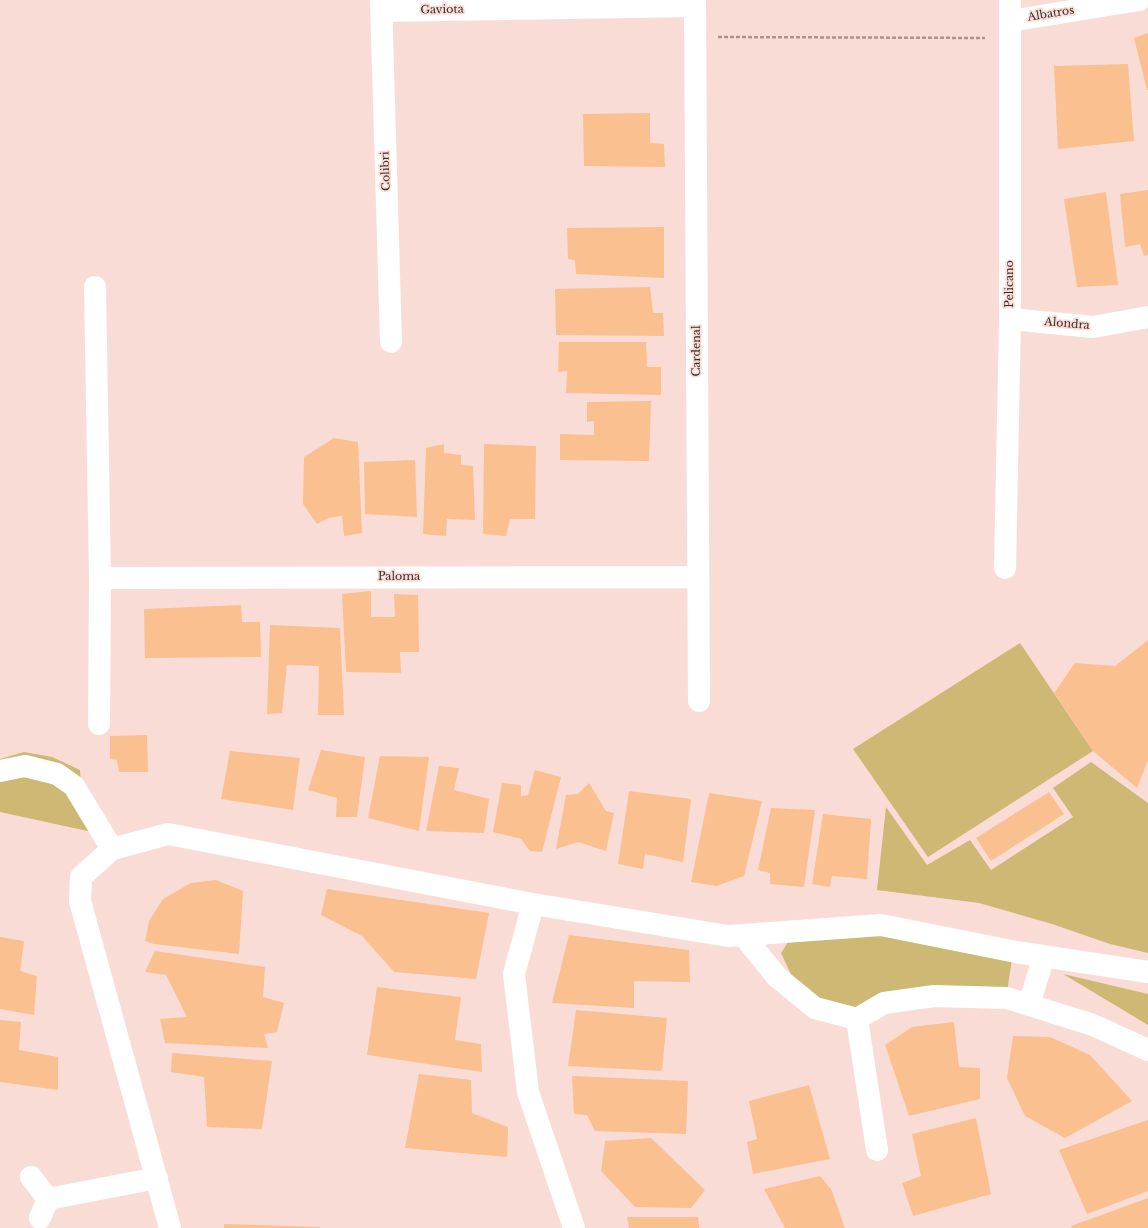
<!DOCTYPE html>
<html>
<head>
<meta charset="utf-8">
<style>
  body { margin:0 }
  canvas { display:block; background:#fadcd7 }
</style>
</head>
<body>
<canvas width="1148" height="1228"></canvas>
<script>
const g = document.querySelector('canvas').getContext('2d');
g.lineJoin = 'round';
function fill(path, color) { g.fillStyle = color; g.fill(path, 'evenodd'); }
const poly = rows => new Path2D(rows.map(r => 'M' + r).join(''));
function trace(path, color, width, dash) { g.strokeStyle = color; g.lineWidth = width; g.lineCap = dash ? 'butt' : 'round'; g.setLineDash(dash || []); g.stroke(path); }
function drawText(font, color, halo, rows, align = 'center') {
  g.font = font + ' "Libre Baskerville",serif'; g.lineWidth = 3.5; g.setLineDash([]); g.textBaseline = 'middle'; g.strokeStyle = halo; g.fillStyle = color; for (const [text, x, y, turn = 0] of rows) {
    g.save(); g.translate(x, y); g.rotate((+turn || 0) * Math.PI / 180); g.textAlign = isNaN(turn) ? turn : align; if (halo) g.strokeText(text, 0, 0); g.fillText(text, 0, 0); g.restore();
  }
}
fill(poly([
  [1020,643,1093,751,928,857,853,749],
  [24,752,52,757,80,770,83,811,101,834,0,812,0,759],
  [1091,762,1148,803,1148,953,1110,944,1052,924,979,903,877,890,886,807,927,865,970,840,991,870,1073,817,1053,788],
  [891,927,1013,952,1007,992,948,995,857,1022,795,983,781,953,794,933],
  [1063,974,1148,994,1148,1025]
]), '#cdb874');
fill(poly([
  [1148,33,1148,90,1147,90,1134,38],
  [1128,64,1134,141,1058,149,1054,66],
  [650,113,650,143,664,144,665,167,584,166,583,114],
  [1148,190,1148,255,1144,256,1140,244,1125,247,1120,194],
  [1106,192,1118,285,1077,287,1064,199],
  [664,227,664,278,576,274,575,260,568,259,567,228],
  [650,287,653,313,663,313,664,336,556,335,555,289],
  [559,342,646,342,647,367,661,367,661,395,566,393,567,371,558,372],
  [651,401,649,461,560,460,560,434,594,435,594,421,587,422,587,402],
  [334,438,358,442,362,533,344,536,342,516,328,518,317,524,303,504,304,457],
  [444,444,444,453,461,455,461,465,473,466,475,520,447,519,446,536,423,534,426,448],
  [484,444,536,446,535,519,510,519,506,536,483,534],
  [415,460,417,517,365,514,364,462],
  [371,591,371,617,395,617,394,594,418,595,419,652,400,652,401,673,346,672,342,594],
  [241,605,242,622,260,622,261,657,145,658,144,609],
  [270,625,340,628,344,715,318,715,319,666,287,665,282,713,267,714],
  [1148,640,1148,760,1137,788,1093,751,1054,693,1075,663,1115,666],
  [147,735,148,772,119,772,117,760,110,759,110,736],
  [321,750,365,757,357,817,336,817,337,798,308,790],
  [230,751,300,758,293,810,221,799],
  [380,756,429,757,419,831,368,818],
  [439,766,459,768,454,790,489,799,484,833,426,831],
  [535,770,561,777,542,852,530,851,521,839,493,832,502,783,521,785,521,796,528,795],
  [589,783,606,811,614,813,606,851,578,842,556,849,566,795,578,794],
  [629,791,691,799,683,862,645,854,643,869,618,864],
  [1049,792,1064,814,991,861,976,838],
  [709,793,762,801,744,876,717,886,691,882],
  [771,808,815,810,804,887,770,884,770,873,758,870],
  [823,814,871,819,867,879,832,876,830,887,812,884],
  [216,880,243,891,239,954,154,944,145,941,149,921,163,899,191,883],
  [327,889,489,913,476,979,394,972,362,936,321,915],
  [569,935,689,950,690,982,634,981,634,1008,552,1003],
  [0,937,24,941,20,971,37,976,34,1015,0,1009],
  [155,951,265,967,263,997,284,1003,277,1032,264,1034,268,1048,165,1043,160,1019,187,1017,166,975,145,972],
  [377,987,461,997,455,1040,481,1044,482,1072,367,1055],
  [576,1010,667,1018,662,1071,568,1066],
  [0,1020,21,1022,19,1050,58,1057,58,1090,0,1082],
  [954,1022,959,1067,980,1068,980,1099,909,1116,885,1045,912,1027],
  [1013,1036,1050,1037,1090,1055,1132,1101,1065,1138,1025,1116,1007,1078],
  [172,1053,272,1061,262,1129,207,1127,204,1077,171,1072],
  [419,1074,471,1080,472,1113,508,1127,507,1157,405,1148],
  [572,1076,688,1081,686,1134,595,1131,587,1115,574,1114],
  [809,1085,830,1159,753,1174,747,1142,757,1139,749,1101],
  [976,1118,991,1194,913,1216,902,1183,921,1176,912,1134],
  [1148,1120,1148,1191,1087,1214,1059,1150],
  [651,1138,705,1190,691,1208,635,1207,601,1171,605,1141],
  [820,1176,831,1189,845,1228,785,1228,764,1189],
  [1148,1198,1148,1228,1072,1228,1071,1226],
  [627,1217,698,1217,699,1228,629,1228],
  [224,1224,320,1227,320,1228,224,1228]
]), '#fac090');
trace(poly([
  [718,37,985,38]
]), '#ab9490', 2.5, [4, 2]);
trace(poly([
  [381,0,391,342],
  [695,0,699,701],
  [381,11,695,6],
  [1010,21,1139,0],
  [95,287,100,578,99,724],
  [1010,319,1093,327,1148,317],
  [1005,568,1010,319,1010,0],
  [100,578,697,577],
  [0,771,25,766,57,774,74,786,112,849],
  [533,904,514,974,528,1092,574,1228],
  [1148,972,1016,952,881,925,743,935,777,977,815,1008,857,1019,884,1003,934,996,1007,998,1093,1025,1148,1050],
  [1029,1005,1044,956],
  [857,1019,877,1150],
  [31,1177,48,1199],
  [48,1199,157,1178],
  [40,1218,48,1199],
  [170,1228,80,901,81,877,112,849,168,834,533,904,728,936,743,935]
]), '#fff', 22);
drawText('11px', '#3b2d2b', '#fadcd7', [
  ["Gaviota",442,10,-1],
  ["Albatros",1051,14,-9],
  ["Colibri",386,171,-92],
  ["Pelicano",1010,284,-90],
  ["Alondra",1067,324,5],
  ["Cardenal",697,351,-90],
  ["Paloma",399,577]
]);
</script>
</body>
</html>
